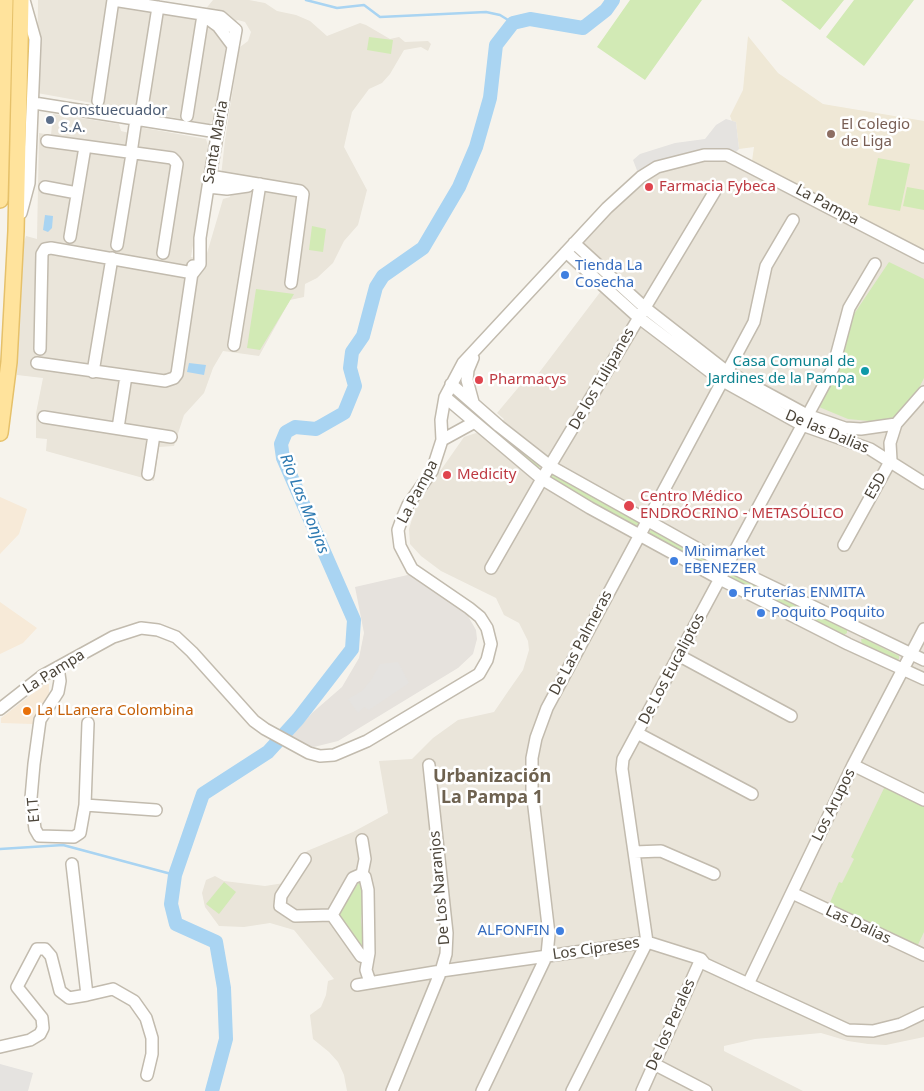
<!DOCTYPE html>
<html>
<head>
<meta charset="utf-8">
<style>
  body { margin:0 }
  canvas { display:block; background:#f6f3ec }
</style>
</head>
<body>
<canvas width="924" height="1091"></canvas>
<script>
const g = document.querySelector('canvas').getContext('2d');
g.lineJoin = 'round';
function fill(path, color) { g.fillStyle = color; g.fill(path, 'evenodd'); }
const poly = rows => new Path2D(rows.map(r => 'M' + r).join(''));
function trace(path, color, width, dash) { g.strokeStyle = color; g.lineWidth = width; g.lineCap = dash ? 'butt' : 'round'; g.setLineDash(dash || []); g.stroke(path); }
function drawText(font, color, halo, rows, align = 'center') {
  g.font = font + ' "Noto Sans",sans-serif'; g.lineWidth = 5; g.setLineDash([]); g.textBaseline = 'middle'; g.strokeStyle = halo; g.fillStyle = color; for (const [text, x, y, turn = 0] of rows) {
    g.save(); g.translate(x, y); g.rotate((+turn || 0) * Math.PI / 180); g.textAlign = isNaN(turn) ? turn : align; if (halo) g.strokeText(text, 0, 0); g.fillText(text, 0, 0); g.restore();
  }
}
fill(poly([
  [38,0,156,0,160,4,204,11,213,0,249,0,265,3,277,11,296,15,310,21,327,36,360,23,366,25,390,39,399,37,405,42,428,41,431,44,428,51,421,47,404,50,390,74,382,83,369,89,352,112,344,147,367,190,358,225,344,241,333,263,317,278,305,284,304,297,290,300,259,356,223,351,213,368,204,393,184,415,174,446,159,447,154,481,46,451,47,439,36,438,36,413,43,378,17,375,21,251,26,236,37,239,39,133,51,135,53,114,119,124,121,131,125,132,133,133,139,127,206,139,209,149,191,257,205,260,223,199,230,197,232,187,221,176,225,140,238,56,240,47,248,41,251,32,245,22,238,20,230,23,213,121,209,124,37,93],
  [725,157,924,260,924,1037,886,1045,868,1044,848,1041,821,1033,755,1039,724,1046,724,1051,803,1091,347,1091,344,1075,338,1062,329,1052,313,1039,310,1015,321,1007,326,995,328,981,334,979,294,930,270,923,244,927,219,926,205,907,202,893,206,880,215,876,224,881,265,886,284,883,307,851,353,832,388,813,379,761,412,759,433,738,458,720,494,712,509,690,523,670,529,650,528,641,519,623,504,615,496,598,441,571,421,556,410,544,409,529,415,509,422,497,464,437,476,433,490,436,504,419,497,413,523,382,529,386,601,291,566,252,653,170,705,158]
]), '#eae5da');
fill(poly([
  [0,497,27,509,19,534,0,554],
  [0,602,37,628,23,643,0,654],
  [46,683,49,684,49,693,33,724,1,723,1,718]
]), '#f7ead8');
fill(poly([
  [412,574,461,607,468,616,476,630,477,639,473,654,458,668,338,741,310,748,291,737,312,713,342,687,359,658,364,633,355,587]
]), '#e6e2dd');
fill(poly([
  [748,36,778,73,823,104,924,121,924,252,752,161,754,147,739,149,736,122,732,121,730,116,743,90]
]), '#efe8d6');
fill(poly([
  [630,0,702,0,645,80,597,47],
  [781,0,844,0,820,30],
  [854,0,914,0,864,66,826,37],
  [369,37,393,40,391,54,367,50],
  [878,158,910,164,900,211,868,205],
  [907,187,924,190,924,210,903,206],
  [312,226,326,229,323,252,309,250],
  [889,262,924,279,924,378,919,388,894,417,879,422,848,419,819,407,839,368,852,317],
  [256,289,294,294,260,350,247,348],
  [500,433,540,465,539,469,496,437],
  [553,474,638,521,638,525,634,526,552,480,550,477],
  [651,530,717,565,717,568,713,570,651,536,649,532],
  [732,574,799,606,799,609,796,611,732,579,730,576],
  [809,613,813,613,847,630,847,633,844,635,810,618],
  [861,639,865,639,899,656,899,659,896,661,862,645],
  [886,784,924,803,924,932,915,951,828,907,839,882,842,883,854,859,851,857],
  [224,882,236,892,219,914,206,904],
  [359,882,365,892,361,920,364,947,361,948,339,918,339,914]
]), '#d2eab5');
fill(poly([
  [726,119,736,122,739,149,736,152,722,150,638,173,633,160,640,154,675,143,705,139,716,125],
  [398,662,409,683,369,710,364,707,358,713,348,699,362,691,371,680,380,664],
  [0,1064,33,1073,28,1091,0,1091]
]), '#e5e3e0');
fill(poly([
  [45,215,53,216,52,228,48,232,43,230],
  [189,363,206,365,204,375,187,372]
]), '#a9d4f2');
trace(poly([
  [306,0,337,8,364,5,380,17,486,12,500,15,513,23],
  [0,849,63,845,175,875]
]), '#a9d4f2', 2.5);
trace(poly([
  [212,1091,226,1039,224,988,216,942,176,924,171,904,175,875,203,794,268,752,298,719,352,649,354,620,283,458,281,444,286,432,295,427,316,429,344,413,355,386,350,368,352,352,363,336,376,287,383,276,423,248,459,187,476,147,490,98,496,45,513,23,530,19,583,28,606,10,613,0]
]), '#a9d4f2', 14);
const minor = poly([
  [113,0,221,17,236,30,208,187,200,238,200,264,193,273],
  [203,15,218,26,233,46],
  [98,101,113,0],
  [34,103,217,132],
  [142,108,158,7],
  [187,116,203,15],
  [47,141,172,158,175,161,177,164,163,253],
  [131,153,136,119],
  [210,176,300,191,303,194,291,283],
  [45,187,77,193],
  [208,187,227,189,248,186],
  [21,213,29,183,35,39,24,0],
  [70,237,85,147],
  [574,243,644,307,726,371,807,415,845,428,861,429,896,424],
  [117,245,132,154],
  [566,252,638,317,721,380,802,425,870,449,924,483],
  [234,345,260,184],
  [40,349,42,254,45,249,51,248,193,273],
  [37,363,165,381,174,378,177,374,193,266],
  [93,372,112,258],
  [451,384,499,426,550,466,727,565,924,660],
  [445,397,542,479,590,508,720,579,848,644,924,679],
  [473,402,467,380,468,370,473,358],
  [44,417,171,437],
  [118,428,126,376],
  [442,440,473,423],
  [148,474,154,435],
  [844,545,891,460,890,443,896,424,924,392],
  [491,568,542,479,715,191],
  [678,655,791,716],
  [58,667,60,681,58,692,40,720,34,764,31,798,35,829,39,836,74,837,80,833,85,805,88,723],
  [0,709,42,676,113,637,141,628,158,630,176,637,192,652,254,721,265,729,309,753,320,756,334,755,367,741,479,674,487,660,491,644,487,628,480,617,469,608,412,569,400,546,398,530,402,519,408,505,432,471,442,440,441,420,445,397,463,363,607,208,641,177,657,167,704,155,727,155,924,257],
  [637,733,752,794],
  [853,765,924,800],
  [85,805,156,810],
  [634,852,661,851,714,874],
  [305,859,281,896,280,906,295,916,332,915],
  [362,874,365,877,368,890,369,953,366,970,370,982],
  [362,874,365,859,362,840],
  [792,893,924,955],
  [332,915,361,956,367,958],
  [332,915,353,878,362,874],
  [748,984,853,765,924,629],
  [357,985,441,971,647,942,701,959,705,964,848,1030,873,1031,901,1024,924,1013],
  [87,995,113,989,134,1001,146,1018,152,1038,152,1054,147,1075],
  [0,1047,30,1040,40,1034,43,1028,42,1018,17,987,37,949,45,949,51,956,60,991,69,998,87,995,72,864],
  [654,1064,706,1091],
  [392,1091,441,971,446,954,447,933,429,765],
  [482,1091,547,955,549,934,532,790,532,758,536,738,547,708,754,322,766,266,793,220],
  [572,1091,647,942,622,769,623,759,833,368,849,308,875,264],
  [642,1091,701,959]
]);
const major = poly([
  [0,200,5,0],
  [0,433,9,362,16,231,21,0]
]);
trace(minor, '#c2bbae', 14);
trace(major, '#e6c16a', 18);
trace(minor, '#fff', 11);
trace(major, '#ffe39c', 15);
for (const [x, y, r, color] of [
  [50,120,5,"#5c6f8a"],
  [831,134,5,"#8d6e63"],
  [649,187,5,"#e0444e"],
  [565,275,5,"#3f7fe0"],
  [865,371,5,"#0f9aa8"],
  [479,380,5,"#e0444e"],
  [447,475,5,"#e0444e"],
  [629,506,6,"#e0444e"],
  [674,561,5,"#3f7fe0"],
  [733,593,5,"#3f7fe0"],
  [761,613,5,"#3f7fe0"],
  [27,711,5,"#e8710a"],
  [560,931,5,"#3f7fe0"]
]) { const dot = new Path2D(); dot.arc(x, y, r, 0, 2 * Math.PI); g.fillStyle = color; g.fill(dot); trace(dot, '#fff', 2); }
drawText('15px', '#4e5e75', '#fff', [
  ["Constuecuador",60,111],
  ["S.A.",60,128]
], 'left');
drawText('15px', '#785e54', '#fff', [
  ["El Colegio",841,125],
  ["de Liga",841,142]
], 'left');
drawText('15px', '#4b4439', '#fff', [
  ["Santa Maria",216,142,-80],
  ["La Pampa",827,205,28],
  ["De los Tulipanes",602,379,-60],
  ["De las Dalias",827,432,23],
  ["E5D",876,486,-61],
  ["La Pampa",418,492,-62],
  ["De Las Palmeras",581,643,-62],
  ["De Los Eucaliptos",672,669,-62],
  ["La Pampa",54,672,-32],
  ["Los Arupos",834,805,-64],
  ["E1T",34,810,-95],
  ["De Los Naranjos",440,888,-95],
  ["Las Dalias",858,925,25],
  ["Los Cipreses",596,949,-8],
  ["De los Perales",671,1025,-66]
]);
drawText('15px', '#be3a42', '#fff', [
  ["Farmacia Fybeca",659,187],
  ["Pharmacys",489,380],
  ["Medicity",457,475],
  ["Centro Médico",640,497],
  ["ENDRÓCRINO - METASÓLICO",640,514]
], 'left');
drawText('15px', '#366cbe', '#fff', [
  ["Tienda La",575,266],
  ["Cosecha",575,283],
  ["Minimarket",684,552],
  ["EBENEZER",684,569],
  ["Fruterías ENMITA",743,593],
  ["Poquito Poquito",771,613],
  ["ALFONFIN",550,931,"right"]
], 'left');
drawText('15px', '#0d838f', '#fff', [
  ["Casa Comunal de",855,362],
  ["Jardines de la Pampa",855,379]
], 'right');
drawText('15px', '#c56008', '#fff', [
  ["La LLanera Colombina",37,711]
], 'left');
drawText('italic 16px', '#2e7ab2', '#fff', [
  ["Rio Las Monjas",304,504,68]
]);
drawText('bold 18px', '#6e6250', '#fff', [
  ["Urbanización",492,777],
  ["La Pampa 1",492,798]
]);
</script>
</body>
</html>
